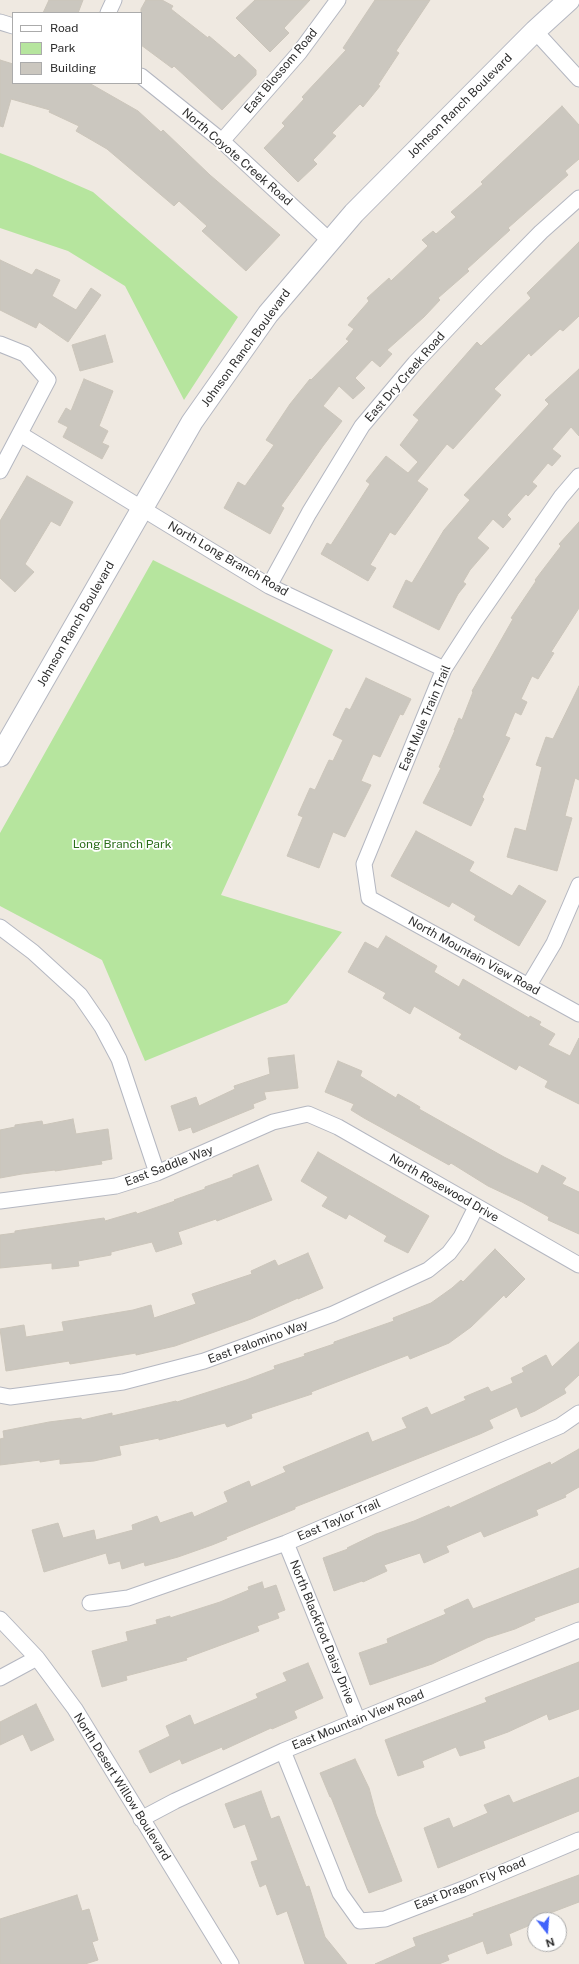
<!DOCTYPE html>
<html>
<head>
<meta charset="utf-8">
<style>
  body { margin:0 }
  #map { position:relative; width:579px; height:1964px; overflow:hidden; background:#efe9e1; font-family:"Public Sans",sans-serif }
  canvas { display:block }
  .legend { position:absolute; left:12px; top:12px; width:130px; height:72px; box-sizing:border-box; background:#fff; border:1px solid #ababab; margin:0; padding:5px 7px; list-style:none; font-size:12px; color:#2e2e2e }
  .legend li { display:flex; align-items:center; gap:8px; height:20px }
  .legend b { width:20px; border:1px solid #ababab }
  .north { position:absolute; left:527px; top:1912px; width:40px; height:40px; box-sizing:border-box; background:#fff; border:1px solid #ababab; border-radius:50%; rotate:163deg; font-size:11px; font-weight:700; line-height:16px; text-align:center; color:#2e2e2e }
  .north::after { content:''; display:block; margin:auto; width:14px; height:18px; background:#4264fb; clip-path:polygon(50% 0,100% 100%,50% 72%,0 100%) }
</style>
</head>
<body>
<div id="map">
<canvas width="579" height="1964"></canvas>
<ul class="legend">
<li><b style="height:5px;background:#fff"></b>Road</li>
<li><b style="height:11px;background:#b6e59e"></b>Park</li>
<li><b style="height:11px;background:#cbc7bf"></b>Building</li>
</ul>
<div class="north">N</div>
</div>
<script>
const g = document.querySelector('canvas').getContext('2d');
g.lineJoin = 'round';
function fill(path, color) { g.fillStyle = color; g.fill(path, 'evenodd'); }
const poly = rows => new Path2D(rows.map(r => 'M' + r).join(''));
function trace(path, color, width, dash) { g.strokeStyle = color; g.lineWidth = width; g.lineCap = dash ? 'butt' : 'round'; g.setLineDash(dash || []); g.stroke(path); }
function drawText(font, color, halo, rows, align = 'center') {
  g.font = font + ' "Public Sans",sans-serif'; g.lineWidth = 3.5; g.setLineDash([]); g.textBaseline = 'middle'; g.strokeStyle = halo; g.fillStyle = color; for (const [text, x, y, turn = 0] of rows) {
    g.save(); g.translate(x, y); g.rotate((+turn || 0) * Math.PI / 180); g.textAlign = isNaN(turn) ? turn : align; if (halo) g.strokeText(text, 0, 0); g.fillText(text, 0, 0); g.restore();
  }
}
fill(poly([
  [0,153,29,164,93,192,238,317,184,400,125,286,68,251,0,228],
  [153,560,333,650,221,895,342,932,287,1003,145,1061,102,960,0,906,0,833]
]), '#b6e59e');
const building = poly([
  [49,0,83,0,78,13,43,13,49,0],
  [146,0,162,0,173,6,171,9,208,38,209,36,235,58,239,54,256,70,256,75,222,110,174,66,172,68,141,45,141,9,146,0],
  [255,0,310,0,284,28,289,33,270,52,236,18,255,0],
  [375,0,430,0,396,51,399,53,378,85,380,86,363,107,360,104,332,133,336,136,313,160,317,164,298,182,264,148,285,126,282,123,304,99,302,97,346,50,343,48,375,0],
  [0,60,13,64,13,83,89,83,138,111,161,132,163,130,210,175,280,235,246,271,202,231,207,226,179,201,174,206,107,149,76,131,79,126,49,112,50,110,11,99,3,127,0,126,0,60],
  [562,106,579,125,579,159,565,171,568,175,508,228,510,230,467,269,469,271,438,298,440,300,424,317,387,350,392,354,380,367,372,360,355,378,365,388,353,399,339,386,323,406,342,421,323,446,281,506,284,508,270,534,224,508,238,482,245,486,274,445,266,440,290,404,310,379,311,380,349,341,346,339,354,329,348,325,369,301,367,298,389,278,391,281,428,246,422,240,433,231,436,234,456,217,451,212,483,184,481,182,562,106],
  [579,242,579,316,563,331,560,329,531,356,529,353,494,389,501,395,453,449,447,444,417,481,428,489,395,535,390,532,370,565,376,568,368,581,321,554,327,543,331,545,370,484,366,481,386,456,408,473,418,462,400,445,419,420,413,415,477,342,481,346,531,298,527,293,579,242],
  [0,260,32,275,36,269,60,280,52,296,76,310,91,288,101,295,68,342,39,322,36,328,0,310,0,260],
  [105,335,113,362,80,371,72,345,105,335],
  [579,369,579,436,571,427,552,449,561,456,552,466,548,463,532,482,537,486,528,496,526,494,507,515,511,519,503,528,493,519,477,538,489,548,470,570,463,582,466,584,458,594,439,630,393,607,406,580,412,583,444,530,470,500,464,495,549,404,545,400,579,369],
  [84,379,113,391,99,426,108,431,102,443,109,446,102,459,63,437,68,427,58,422,66,408,71,411,84,379],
  [27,476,73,502,60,526,51,521,25,564,34,572,15,592,0,578,0,521,27,476],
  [579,522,579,608,551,652,554,653,538,679,532,676,521,699,527,702,521,715,515,712,505,736,510,738,482,797,484,799,471,826,423,803,441,768,439,767,455,730,454,730,459,718,462,720,473,692,472,691,513,619,511,618,536,581,535,580,561,546,559,544,579,522],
  [366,678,411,699,403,715,400,714,380,757,373,754,361,781,371,785,345,837,333,832,319,868,287,856,303,817,298,815,310,788,315,790,329,760,333,761,343,740,333,735,346,708,350,710,366,678],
  [579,686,579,780,575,778,565,816,572,818,557,871,507,857,515,828,526,831,542,767,536,765,546,737,553,739,579,686],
  [416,831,474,862,469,871,512,896,519,885,546,901,519,946,474,920,476,916,452,902,449,907,391,876,416,831],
  [386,936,437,966,434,972,459,987,463,979,529,1018,530,1016,541,1022,539,1025,555,1034,548,1045,570,1056,579,1038,579,1104,545,1087,548,1081,519,1065,516,1070,459,1038,462,1034,414,1006,410,1014,383,998,386,993,348,972,365,942,378,949,386,936],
  [294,1055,298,1088,264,1092,266,1099,253,1104,254,1108,193,1133,191,1127,179,1131,171,1106,196,1097,199,1106,235,1089,234,1086,270,1074,268,1058,294,1055],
  [338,1061,362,1071,360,1076,396,1098,398,1094,420,1107,419,1109,504,1157,538,1174,542,1165,566,1178,562,1184,579,1192,579,1234,548,1220,549,1217,522,1202,488,1186,451,1163,449,1165,364,1118,351,1110,354,1104,325,1092,338,1061],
  [73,1119,76,1134,108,1129,112,1159,101,1161,102,1164,55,1171,55,1170,22,1174,0,1178,0,1130,15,1127,15,1125,42,1121,43,1125,73,1119],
  [318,1152,429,1216,408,1253,384,1241,387,1236,349,1214,346,1219,322,1206,328,1197,301,1181,318,1152],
  [258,1165,272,1200,217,1221,216,1219,178,1232,182,1244,156,1252,152,1242,111,1252,111,1255,78,1261,79,1266,52,1269,52,1263,0,1268,0,1235,15,1233,15,1231,104,1218,105,1221,136,1212,137,1214,175,1201,174,1200,205,1189,205,1187,233,1177,233,1175,258,1165],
  [495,1249,525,1279,506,1298,504,1295,471,1327,449,1343,410,1359,408,1355,311,1392,312,1394,251,1414,252,1418,227,1427,225,1423,159,1440,159,1438,119,1446,121,1455,94,1461,60,1464,60,1459,40,1462,40,1460,0,1465,0,1439,4,1438,3,1431,49,1422,81,1418,82,1420,112,1413,112,1416,176,1401,177,1402,246,1380,275,1369,274,1366,305,1356,304,1354,334,1344,334,1342,394,1321,393,1318,431,1303,452,1288,461,1280,463,1282,495,1249],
  [308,1253,323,1288,298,1299,298,1298,251,1319,175,1346,136,1355,136,1353,70,1364,69,1361,6,1371,0,1329,24,1325,26,1337,64,1331,62,1322,133,1310,151,1305,154,1318,196,1304,192,1294,252,1274,251,1271,275,1260,278,1266,308,1253],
  [579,1342,579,1375,564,1389,566,1393,535,1411,521,1417,517,1407,489,1420,493,1428,480,1434,295,1507,295,1509,226,1537,227,1539,212,1545,178,1557,145,1566,144,1562,122,1569,120,1561,109,1564,106,1553,44,1572,32,1530,58,1523,63,1538,94,1530,96,1540,133,1530,132,1525,157,1516,160,1523,192,1512,194,1517,228,1502,224,1492,249,1481,251,1487,286,1472,283,1467,368,1432,372,1442,407,1428,402,1418,427,1407,431,1415,466,1400,464,1397,488,1387,491,1392,513,1383,511,1378,524,1372,522,1368,546,1355,552,1367,579,1342],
  [579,1449,579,1487,565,1495,566,1497,536,1510,538,1515,484,1537,481,1531,446,1546,449,1552,424,1563,420,1553,384,1565,387,1571,363,1582,362,1581,334,1591,323,1558,348,1549,347,1548,376,1534,414,1521,449,1506,450,1508,550,1462,551,1465,579,1449],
  [579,1568,579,1602,534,1618,535,1620,515,1629,487,1638,432,1664,370,1685,359,1653,388,1643,387,1639,446,1614,444,1610,468,1599,473,1609,579,1568],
  [262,1582,264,1589,276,1585,285,1610,277,1613,279,1618,257,1626,259,1631,186,1658,187,1660,126,1676,127,1680,102,1687,92,1651,128,1641,126,1632,157,1624,156,1620,170,1616,170,1618,220,1602,249,1590,248,1587,262,1582],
  [579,1662,579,1709,549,1720,547,1714,508,1732,483,1741,485,1748,460,1756,456,1747,422,1761,424,1767,398,1776,385,1740,487,1702,485,1698,579,1662],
  [308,1663,323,1698,294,1711,297,1718,272,1729,271,1728,223,1750,222,1747,182,1764,180,1759,150,1773,139,1751,170,1736,166,1726,190,1715,194,1725,258,1698,256,1694,287,1681,283,1673,308,1663],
  [36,1704,54,1740,31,1751,23,1734,0,1745,0,1722,36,1704],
  [355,1759,369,1788,376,1814,402,1881,369,1893,331,1797,330,1797,320,1773,355,1759],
  [579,1777,579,1811,438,1868,424,1828,449,1818,453,1828,488,1813,484,1805,509,1795,513,1803,579,1777],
  [261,1791,271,1819,279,1816,306,1887,309,1886,325,1937,347,1964,305,1964,287,1911,277,1915,266,1884,260,1887,251,1862,258,1860,245,1824,234,1828,225,1804,261,1791],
  [579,1875,579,1902,537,1918,538,1920,535,1920,535,1923,509,1934,512,1945,487,1954,483,1941,447,1955,449,1960,439,1964,375,1964,416,1946,413,1938,474,1916,473,1914,579,1875],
  [77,1895,82,1911,89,1909,98,1940,92,1942,98,1960,85,1964,0,1964,0,1919,77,1895]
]);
fill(building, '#cbc7bf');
trace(building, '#cbc5ba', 1);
const street = poly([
  [108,13,114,0],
  [0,22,13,26],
  [535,31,579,79],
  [141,76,222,141,330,241],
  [222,141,299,53,338,0],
  [0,344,25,354,48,380,0,471],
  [20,434,269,586,444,669],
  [579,476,561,497,475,621,444,669,364,864,369,898,579,1014],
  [269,586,309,513,362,426,415,363,485,289,541,232,579,198],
  [0,927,33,952,80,995,102,1027,119,1059,157,1173],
  [529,985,554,943,579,885],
  [0,1201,116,1186,157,1173,273,1122,308,1114,338,1127,579,1265],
  [0,1395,10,1397,123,1382,204,1361,333,1314,428,1270,449,1253,461,1237,476,1207],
  [286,1543,358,1721],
  [90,1603,128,1598,286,1543,560,1426,579,1413],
  [0,1619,37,1658,75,1709,231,1964],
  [0,1678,37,1658],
  [283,1751,340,1893,360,1921,385,1919,463,1889,579,1840],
  [141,1819,175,1801,283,1751,579,1630]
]);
const secondary = poly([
  [0,756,192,422,268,314,354,213,535,31,569,0]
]);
trace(street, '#b4b7c1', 17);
trace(secondary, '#b4b7c1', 23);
trace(street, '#fff', 15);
trace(secondary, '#fff', 21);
drawText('12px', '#2e2e2e', '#fff', [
  ["East Blossom Road",281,71,-50],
  ["Johnson Ranch Boulevard",460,106,-45],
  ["North Coyote Creek Road",237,157,41],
  ["Johnson Ranch Boulevard",246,348,-54],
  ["East Dry Creek Road",405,377,-49],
  ["North Long Branch Road",228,559,30],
  ["Johnson Ranch Boulevard",76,624,-60],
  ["East Mule Train Trail",425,718,-67],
  ["North Mountain View Road",474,956,29],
  ["East Saddle Way",169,1166,-21],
  ["North Rosewood Drive",444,1188,30],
  ["East Palomino Way",258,1342,-20],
  ["East Taylor Trail",339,1520,-23],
  ["North Blackfoot Daisy Drive",322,1632,68],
  ["East Mountain View Road",358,1720,-22],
  ["North Desert Willow Boulevard",122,1787,58],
  ["East Dragon Fly Road",470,1884,-22]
]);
drawText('12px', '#2c6e1b', '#fff', [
  ["Long Branch Park",122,844]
]);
</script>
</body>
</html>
